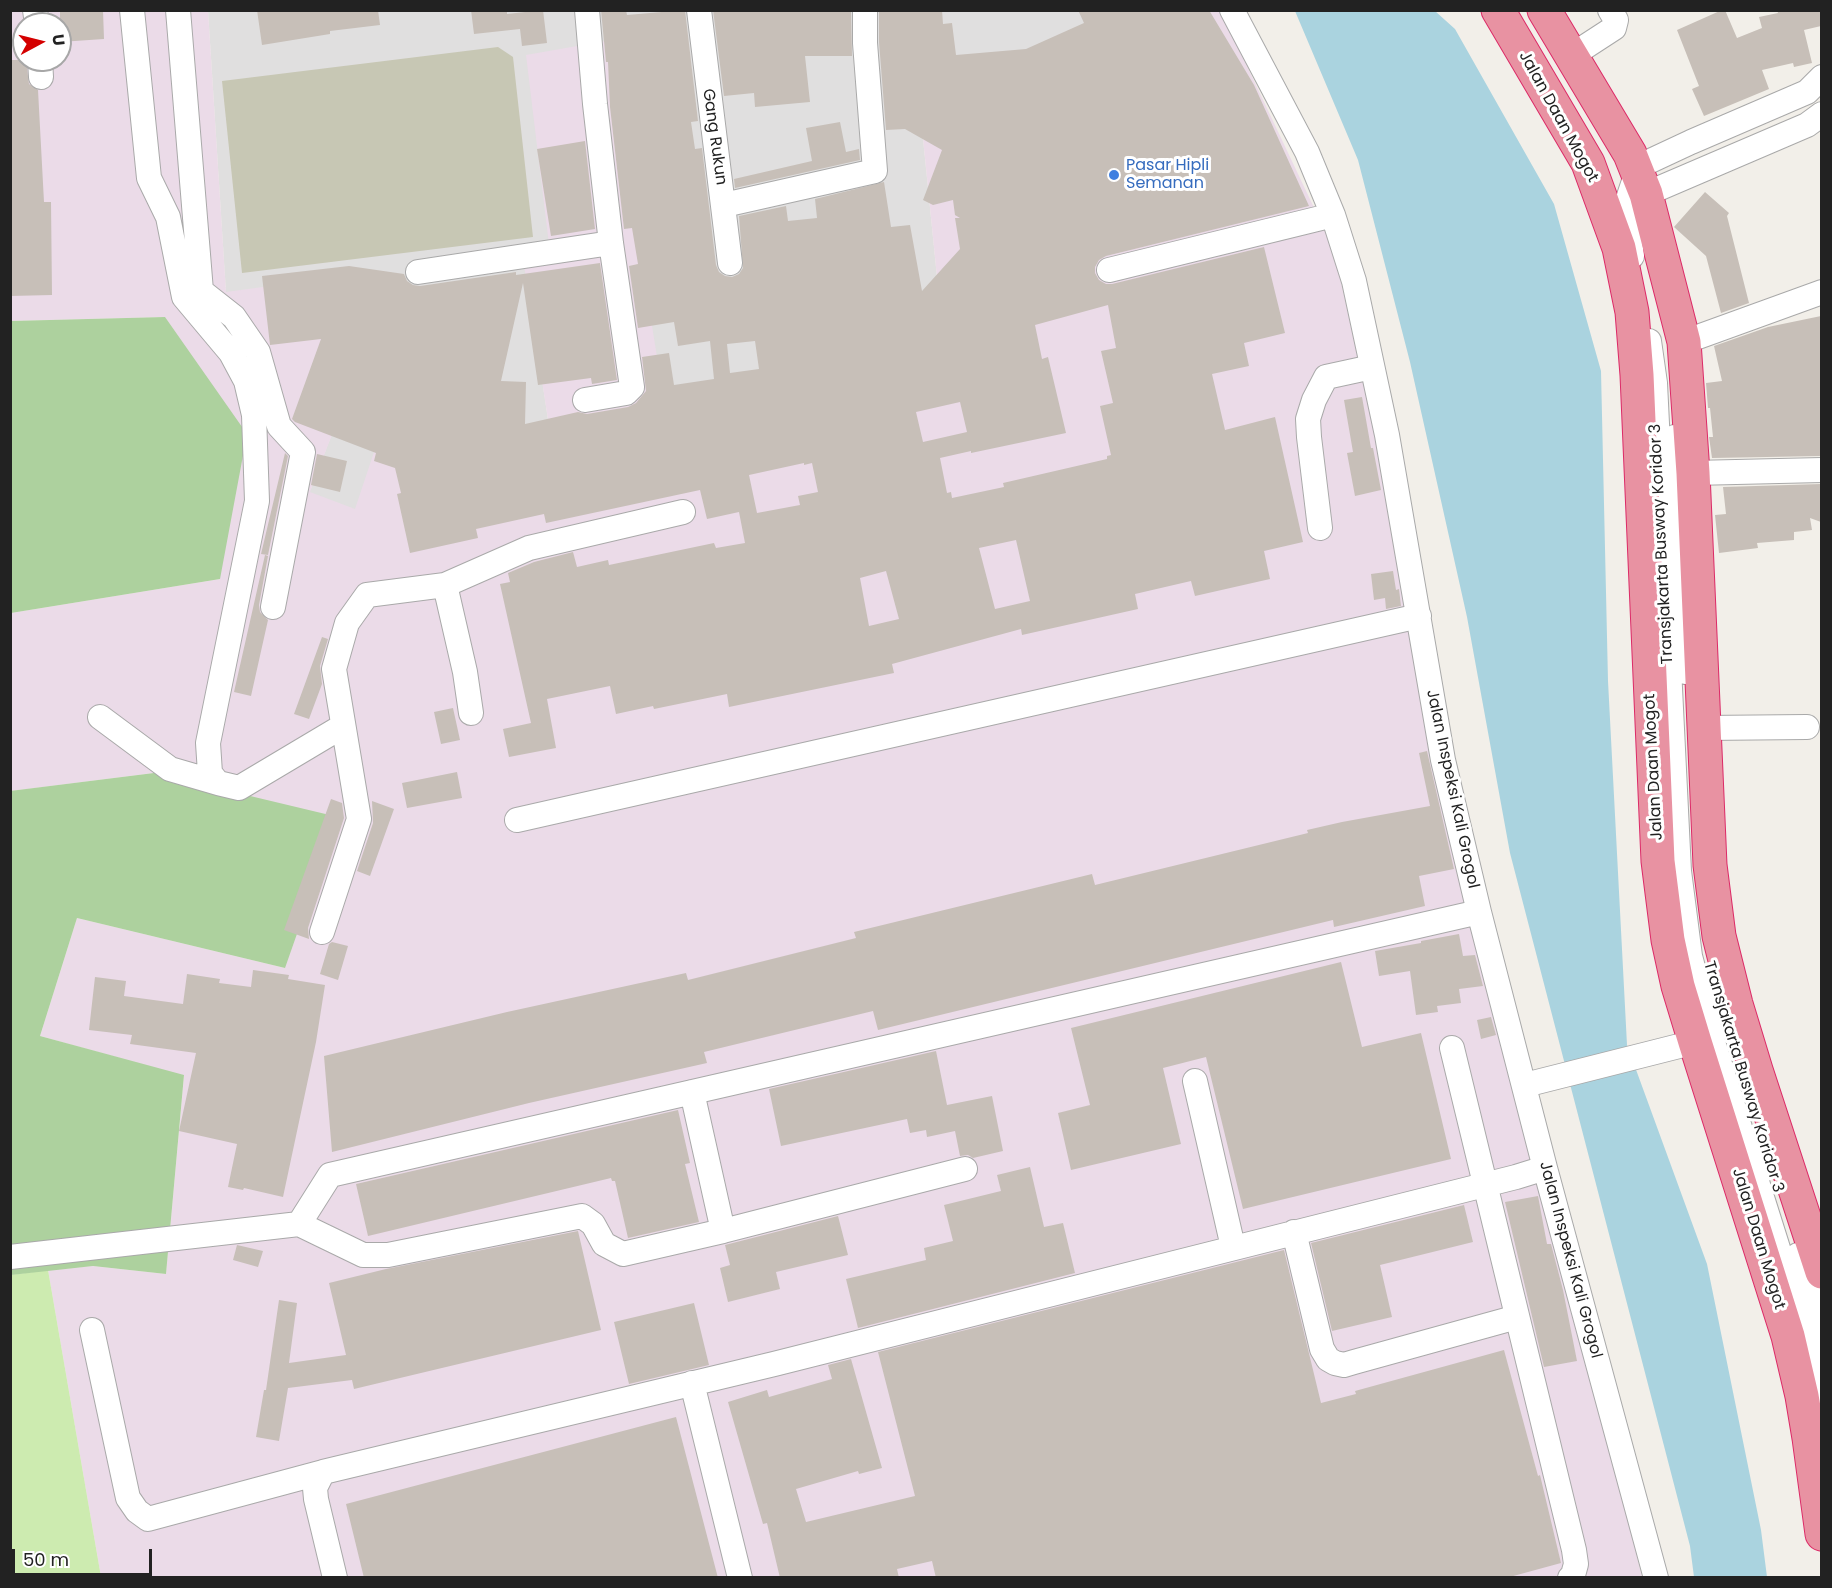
<!DOCTYPE html>
<html>
<head>
<meta charset="utf-8">
<style>
  body { margin:0 }
  #map { position:relative; width:1832px; height:1588px; overflow:hidden; background:#f2efe9; font-family:Poppins,sans-serif }
  canvas { display:block }
  .frame { position:absolute; inset:0; border:12px solid #222; pointer-events:none }
  .north { position:absolute; left:12px; top:12px; width:60px; height:60px; box-sizing:border-box; background:#fff; border:2px solid #a7a7a7; border-radius:50%; rotate:83deg; font-size:16px; font-weight:700; line-height:24px; text-align:center; color:#222 }
  .north::after { content:''; display:block; margin:auto; width:21px; height:27px; background:#d40000; clip-path:polygon(50% 0,100% 100%,50% 72%,0 100%) }
  .scale { position:absolute; left:12px; top:1549px; width:140px; height:27px; box-sizing:border-box; border:3px solid #222; border-top:0; padding-left:8px; font-size:18px; line-height:21px; white-space:nowrap; color:#222; -webkit-text-stroke:4px #fff; paint-order:stroke }
</style>
</head>
<body>
<div id="map">
<canvas width="1832" height="1588"></canvas>
<div class="frame"></div>
<div class="north">U</div>
<div class="scale">50 m</div>
</div>
<script>
const g = document.querySelector('canvas').getContext('2d');
g.lineJoin = 'round';
function fill(path, color) { g.fillStyle = color; g.fill(path, 'evenodd'); }
const poly = rows => new Path2D(rows.map(r => 'M' + r).join(''));
function trace(path, color, width, dash) { g.strokeStyle = color; g.lineWidth = width; g.lineCap = dash ? 'butt' : 'round'; g.setLineDash(dash || []); g.stroke(path); }
function drawText(font, color, halo, rows, align = 'center') {
  g.font = font + ' Poppins,sans-serif'; g.lineWidth = 6; g.setLineDash([]); g.textBaseline = 'middle'; g.strokeStyle = halo; g.fillStyle = color; for (const [text, x, y, turn = 0] of rows) {
    g.save(); g.translate(x, y); g.rotate((+turn || 0) * Math.PI / 180); g.textAlign = isNaN(turn) ? turn : align; if (halo) g.strokeText(text, 0, 0); g.fillText(text, 0, 0); g.restore();
  }
}
fill(poly([
  [208,11,1114,11,1014,60,916,69,947,376,668,425,550,253,524,259,549,426,355,510,309,493,361,359,359,274,226,293]
]), '#e0dfdf');
fill(poly([
  [10,11,208,11,226,292,359,274,361,359,310,492,355,509,388,410,470,435,549,426,523,259,550,253,526,55,606,41,668,425,947,376,916,69,1014,60,1114,11,1221,11,1334,250,1500,1001,1642,1577,101,1577,48,1270,93,1266,166,1274,184,1076,40,1036,77,918,285,968,154,773,11,791,11,613,220,579,165,317,11,321],
  [24,24,60,24,60,60,24,60]
]), '#ebdbe8');
fill(poly([
  [498,47,513,57,533,237,242,273,222,81]
]), '#c7c7b4');
fill(poly([
  [48,1270,101,1577,11,1577,10,1275]
]), '#cdebb0');
fill(poly([
  [165,317,247,434,220,579,11,613,11,321],
  [154,773,338,817,285,968,77,918,40,1036,184,1075,166,1274,93,1266,11,1275,10,791]
]), '#add19e');
fill(poly([
  [1295,11,1435,11,1455,29,1554,204,1601,371,1608,681,1627,1045,1707,1264,1761,1530,1767,1577,1694,1577,1690,1546,1510,853,1467,617,1410,362,1358,160]
]), '#aad3df');
fill(poly([
  [60,10,103,10,104,39,60,42],
  [257,10,378,10,380,25,330,31,330,34,262,45],
  [471,10,507,10,507,14,543,10,547,43,522,46,520,29,474,34],
  [601,10,626,10,627,15,685,10,698,121,691,122,695,149,702,148,716,265,719,272,725,276,732,277,739,274,743,268,739,216,786,206,788,221,817,218,815,199,884,182,891,227,910,225,922,291,960,249,955,218,960,218,955,215,953,200,933,205,923,200,942,150,905,129,886,130,879,42,879,10,942,10,943,24,952,23,956,55,1026,49,1084,23,1078,10,1209,10,1254,85,1309,206,1106,256,1099,260,1095,267,1095,273,1099,280,1106,284,1112,284,1264,247,1285,333,1244,343,1249,366,1212,374,1225,430,1275,417,1303,542,1264,551,1270,579,1195,596,1191,581,1135,594,1138,609,1022,635,1021,629,892,664,894,673,729,707,727,694,654,709,653,706,616,714,610,686,547,699,556,748,509,757,503,729,531,723,500,584,510,582,508,573,534,562,573,552,577,567,608,560,609,565,714,543,716,548,745,543,739,512,707,519,700,490,546,523,544,514,476,529,478,538,410,553,397,494,401,493,395,468,374,461,376,453,295,422,292,419,321,339,270,345,262,276,349,266,404,274,407,281,413,285,420,286,516,272,516,275,600,263,617,380,592,384,591,378,538,385,523,283,501,381,526,382,525,424,578,412,587,414,628,407,636,403,646,391,642,357,669,353,674,385,714,379,710,341,678,346,674,322,638,328,629,266,638,264,632,228,624,229,610,107,608,62,606,62],
  [1108,305,1116,348,1101,351,1113,403,1100,406,1111,455,1107,456,1107,459,1003,483,1004,487,952,498,951,492,947,493,940,458,971,451,971,453,1066,433,1048,357,1042,359,1035,325],
  [755,341,759,369,730,373,727,344],
  [960,402,967,432,923,442,916,412],
  [804,463,804,465,812,463,818,492,798,496,800,505,757,513,749,475],
  [1016,540,1030,601,995,609,979,548],
  [886,571,899,619,869,626,860,578],
  [713,10,851,10,852,56,805,56,810,102,755,107,754,93,724,96],
  [1722,10,1725,10,1737,38,1762,28,1759,17,1778,13,1777,10,1821,10,1821,26,1804,30,1812,63,1794,67,1793,63,1762,70,1769,89,1704,116,1692,89,1699,86,1677,30],
  [10,60,26,60,29,84,38,90,44,202,51,202,52,295,10,296],
  [840,122,846,152,859,149,860,160,735,188,734,179,812,161,806,128],
  [585,141,595,229,551,236,537,149],
  [1705,192,1729,213,1727,216,1749,303,1721,313,1706,256,1674,227],
  [1821,316,1821,456,1712,458,1709,437,1713,437,1710,408,1708,408,1706,383,1722,381,1714,346,1768,327],
  [1362,397,1371,448,1373,448,1381,490,1355,496,1347,453,1353,452,1344,400],
  [285,453,288,456,268,555,261,554],
  [317,454,347,461,340,492,311,485],
  [1821,484,1821,522,1810,518,1812,530,1794,532,1794,540,1757,543,1758,548,1719,553,1715,515,1726,514,1723,487],
  [265,555,268,556,259,605,260,612,268,620,251,696,234,692],
  [1393,571,1396,590,1399,589,1401,606,1386,609,1385,598,1374,600,1371,574],
  [322,637,328,639,320,666,322,684,309,719,294,714],
  [453,708,460,740,441,744,434,712],
  [1427,751,1454,869,1419,876,1425,906,1334,927,1333,920,878,1030,873,1011,704,1052,707,1063,529,1103,332,1152,324,1056,507,1012,686,973,688,980,856,938,854,932,1092,874,1095,885,1308,833,1307,830,1342,822,1430,806,1419,753],
  [457,772,462,798,407,808,402,783],
  [331,799,342,803,344,818,308,928,309,939,284,930],
  [372,801,394,809,370,876,357,871,373,823],
  [1459,934,1463,956,1475,955,1483,986,1459,989,1461,1003,1437,1006,1438,1012,1416,1015,1410,971,1379,976,1375,951,1421,943,1421,941],
  [332,942,348,946,338,980,320,974,329,944],
  [1341,962,1362,1047,1421,1033,1451,1159,1243,1209,1206,1057,1163,1068,1181,1144,1071,1170,1058,1113,1090,1105,1071,1028],
  [253,970,289,975,288,979,325,985,316,1042,283,1197,244,1188,243,1190,228,1187,237,1144,179,1131,196,1053,130,1044,132,1035,89,1030,95,977,126,981,124,996,183,1004,187,974,220,979,219,983,251,987],
  [1491,1017,1496,1035,1481,1039,1477,1020],
  [936,1051,947,1105,992,1096,1003,1151,973,1158,968,1155,960,1156,955,1131,927,1137,926,1130,910,1133,907,1119,781,1146,769,1089],
  [678,1110,690,1163,685,1164,699,1222,628,1238,615,1181,612,1181,611,1178,368,1236,356,1184],
  [1030,1167,1044,1227,1063,1223,1075,1273,858,1328,846,1279,926,1260,924,1248,953,1241,944,1205,1001,1191,997,1175],
  [1538,1196,1547,1244,1551,1244,1563,1290,1577,1361,1544,1367,1505,1202],
  [1464,1205,1473,1242,1380,1265,1392,1317,1332,1331,1311,1243],
  [838,1216,848,1255,776,1272,780,1289,728,1302,720,1268,730,1265,725,1245],
  [578,1231,601,1330,354,1389,352,1380,288,1388,279,1441,256,1437,264,1390,266,1390,279,1300,297,1303,289,1363,346,1355,329,1283,386,1269],
  [237,1245,263,1251,258,1267,233,1260],
  [1284,1250,1321,1403,1356,1394,1355,1391,1504,1350,1538,1476,1540,1475,1561,1563,1506,1578,936,1578,932,1561,897,1569,899,1578,780,1578,767,1523,763,1524,728,1402,767,1390,769,1397,832,1379,828,1365,851,1359,882,1468,859,1474,858,1471,796,1489,806,1522,915,1496,878,1352],
  [694,1303,709,1365,629,1384,614,1322],
  [676,1417,718,1578,364,1578,346,1504]
]), '#c7bfb8');
const minor = poly([
  [35,10,37,24],
  [132,10,149,178,168,217,184,297,231,353,246,381,254,415,257,501,208,743,210,773,218,783,239,788,343,726],
  [178,10,201,291,234,317,258,352,279,426,303,452,273,607],
  [699,10,730,263],
  [1232,10,1307,152,1333,215,1354,281,1387,435,1443,760,1479,912,1545,1168,1656,1578],
  [1571,56,1614,28,1616,20,1610,10],
  [40,60,41,77],
  [724,205,875,171,865,43,865,10],
  [1642,210,1646,194,1807,125,1822,114],
  [1632,256,1628,226,1628,199,1637,172,1646,163,1691,142,1807,92,1822,77],
  [1109,270,1333,215],
  [418,272,611,243],
  [1649,341,1655,383,1679,871,1690,956,1713,1042,1811,1353,1822,1403],
  [1684,342,1822,292],
  [585,400,626,393,632,387,611,243,595,104,587,10],
  [1675,437,1685,672],
  [1693,473,1822,470],
  [1320,528,1309,437,1308,419,1314,400,1326,377,1372,367],
  [471,713,465,672,445,585,529,548,683,512],
  [100,717,170,769,218,783],
  [1704,728,1807,727],
  [517,820,1419,616],
  [322,932,359,819,334,669,347,623,367,595,445,585],
  [1452,1048,1574,1550,1576,1564,1573,1575,1570,1578],
  [1195,1081,1233,1247],
  [1525,1085,1695,1042],
  [692,1092,723,1231],
  [299,1224,363,1255,388,1255,582,1216,593,1224,604,1244,623,1254,723,1231,965,1169],
  [1294,1232,1322,1349,1328,1359,1335,1363,1344,1365,1354,1362,1517,1317],
  [1798,1255,1822,1330],
  [10,1257,299,1224,330,1175,1479,912],
  [92,1330,128,1498,137,1511,148,1519,323,1472],
  [692,1383,740,1578],
  [335,1578,316,1499,315,1488,323,1472,774,1364,1516,1177,1545,1168]
]);
const highway = poly([
  [1498,10,1588,163,1619,248,1632,312,1637,375,1658,861,1668,940,1678,986,1695,1042,1788,1336,1802,1396,1809,1438,1822,1534],
  [1544,10,1630,154,1646,194,1684,342,1693,473,1710,865,1719,936,1736,1004,1756,1070,1822,1272]
]);
trace(minor, '#a9a9a9', 26);
trace(highway, '#dc2a67', 35);
trace(minor, '#fff', 24);
trace(highway, '#e892a2', 33);
for (const [x, y, r, color] of [
  [1114,175,6,"#3f7fe0"]
]) { const dot = new Path2D(); dot.arc(x, y, r, 0, 2 * Math.PI); g.fillStyle = color; g.fill(dot); trace(dot, '#fff', 2); }
drawText('16px', '#222', '#fff', [
  ["Jalan Daan Mogot",1558,117,61],
  ["Gang Rukun",714,137,82],
  ["Transjakarta Busway Koridor 3",1662,544,-93],
  ["Jalan Daan Mogot",1654,767,-93],
  ["Jalan Inspeksi Kali Grogol",1452,789,78],
  ["Transjakarta Busway Koridor 3",1743,1077,73],
  ["Jalan Daan Mogot",1758,1239,73],
  ["Jalan Inspeksi Kali Grogol",1570,1260,75]
]);
drawText('16px', '#366cbe', '#fff', [
  ["Pasar Hipli",1126,166],
  ["Semanan",1126,184]
], 'left');
</script>
</body>
</html>
